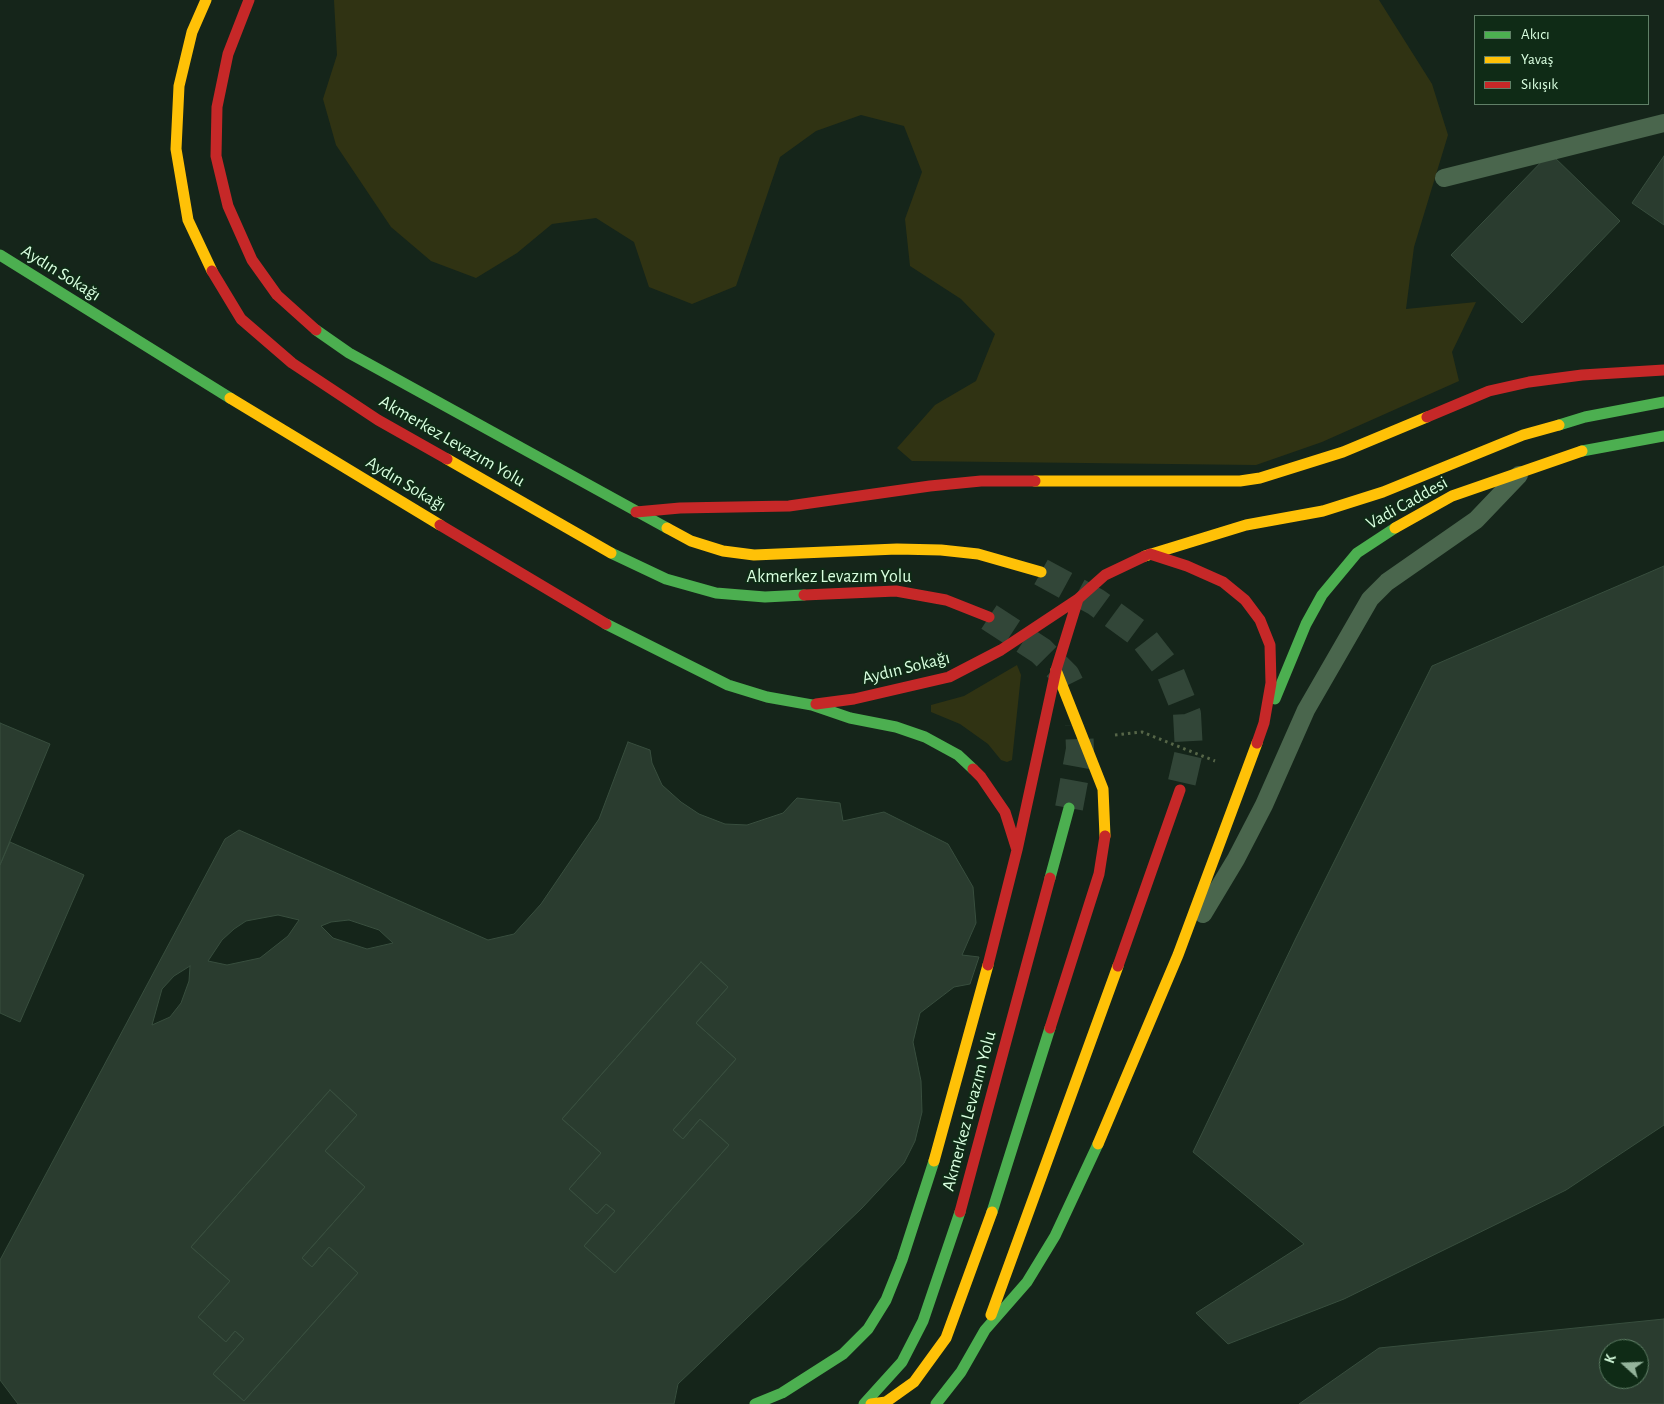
<!DOCTYPE html>
<html>
<head>
<meta charset="utf-8">
<style>
  body { margin:0 }
  #map { position:relative; width:1664px; height:1404px; overflow:hidden; background:#15251a; font-family:"Alegreya Sans",sans-serif }
  canvas { display:block }
  .legend { position:absolute; left:1474px; top:15px; width:175px; height:90px; box-sizing:border-box; background:#0f2b16; border:1px solid #608067; margin:0; padding:6px 9px; list-style:none; font-size:15px; color:#d9ffe0 }
  .legend li { display:flex; align-items:center; gap:10px; height:25px }
  .legend b { width:25px; border:1px solid #608067 }
  .north { position:absolute; left:1599px; top:1339px; width:50px; height:50px; box-sizing:border-box; background:#0f2b16; border:1px solid #608067; border-radius:50%; rotate:290deg; font-size:14px; font-weight:700; line-height:20px; text-align:center; color:#d9ffe0 }
  .north::after { content:''; display:block; margin:auto; width:18px; height:22px; background:#94b39b; clip-path:polygon(50% 0,100% 100%,50% 72%,0 100%) }
</style>
</head>
<body>
<div id="map">
<canvas width="1664" height="1404"></canvas>
<ul class="legend">
<li><b style="height:6px;background:#4caf50"></b>Akıcı</li>
<li><b style="height:6px;background:#ffc107"></b>Yavaş</li>
<li><b style="height:6px;background:#c62828"></b>Sıkışık</li>
</ul>
<div class="north">K</div>
</div>
<script>
const g = document.querySelector('canvas').getContext('2d');
g.lineJoin = 'round';
function fill(path, color) { g.fillStyle = color; g.fill(path, 'evenodd'); }
const poly = rows => new Path2D(rows.map(r => 'M' + r).join(''));
function trace(path, color, width, dash) { g.strokeStyle = color; g.lineWidth = width; g.lineCap = dash ? 'butt' : 'round'; g.setLineDash(dash || []); g.stroke(path); }
function drawText(font, color, halo, rows, align = 'center') {
  g.font = font + ' "Alegreya Sans",sans-serif'; g.lineWidth = 4; g.setLineDash([]); g.textBaseline = 'middle'; g.strokeStyle = halo; g.fillStyle = color; for (const [text, x, y, turn = 0] of rows) {
    g.save(); g.translate(x, y); g.rotate((+turn || 0) * Math.PI / 180); g.textAlign = isNaN(turn) ? turn : align; if (halo) g.strokeText(text, 0, 0); g.fillText(text, 0, 0); g.restore();
  }
}
fill(poly([
  [334,0,1379,0,1432,84,1448,135,1414,247,1406,309,1476,302,1452,352,1459,381,1322,442,1256,465,912,461,897,448,935,405,976,381,995,334,961,299,910,266,905,219,922,172,904,126,861,115,816,131,780,157,736,286,692,304,649,287,634,242,596,218,552,224,517,253,476,278,431,261,391,227,336,145,323,99,337,55],
  [1017,665,1021,675,1012,760,1007,762,1001,760,988,744,960,724,931,712,931,705,964,696]
]), '#303313');
const building = poly([
  [1550,153,1620,221,1522,323,1451,255,1550,153],
  [1664,156,1664,225,1632,203,1664,156],
  [1664,566,1664,1125,1566,1190,1344,1299,1228,1344,1196,1313,1304,1244,1193,1152,1296,938,1432,666,1664,566],
  [0,723,50,744,0,865,0,723],
  [628,742,650,750,652,763,662,785,681,802,699,814,725,824,747,825,783,813,797,798,840,803,843,821,884,812,948,844,973,887,976,923,962,955,979,957,970,984,954,987,920,1013,913,1042,921,1081,922,1112,915,1141,904,1163,862,1208,678,1384,674,1404,18,1404,0,1380,0,1260,225,839,239,830,488,940,514,934,541,904,599,819,628,742],
  [278,915,299,920,288,936,260,958,227,965,208,961,222,940,234,929,246,921,278,915],
  [349,920,379,930,393,943,367,949,333,938,321,926,331,922,349,920],
  [701,962,728,987,696,1023,736,1059,673,1130,683,1139,700,1119,729,1145,615,1273,584,1246,615,1211,606,1204,597,1214,569,1189,601,1153,562,1119,701,962],
  [190,966,189,981,181,1003,170,1017,152,1025,162,989,174,976,190,966],
  [330,1090,357,1115,325,1151,365,1187,302,1258,312,1267,329,1247,358,1273,244,1401,213,1374,244,1339,235,1331,226,1342,198,1317,230,1281,191,1247,330,1090],
  [10,842,84,875,20,1022,0,1013,0,865,10,842],
  [701,962,728,987,696,1023,736,1059,673,1130,683,1139,700,1119,729,1145,615,1273,584,1246,615,1211,606,1204,597,1214,569,1189,601,1153,562,1119,701,962],
  [330,1090,357,1115,325,1151,365,1187,302,1258,312,1267,329,1247,358,1273,244,1401,213,1374,244,1339,235,1331,226,1342,198,1317,230,1281,191,1247,330,1090],
  [1664,1319,1664,1404,1299,1404,1379,1348,1664,1319],
  [1609,1349,1639,1349,1639,1379,1609,1379,1609,1349]
]);
fill(building, '#2a3c2f');
trace(building, '#384e3e', 1);
trace(poly([
  [1041,572,1096,602,1142,636,1170,672,1187,714,1189,751,1180,790],
  [989,617,1041,651,1066,676,1070,684],
  [1069,808,1080,749,1079,725]
]), '#324638', 28, [28, 14]);
trace(poly([
  [1115,735,1142,732,1215,761]
]), '#566648', 3, [2.5, 4]);
trace(poly([
  [1444,178,1664,123],
  [1203,914,1236,859,1264,805,1306,710,1370,599,1387,582,1476,520,1519,475]
]), '#4a664d', 18);
trace(poly([
  [0,255,230,398],
  [316,330,349,353,667,528],
  [1559,425,1585,417,1664,402],
  [1582,451,1664,436],
  [611,553,666,579,716,593,765,597,804,595],
  [606,624,728,685,767,697,812,705,850,718,896,727,925,737,958,755,973,769],
  [1275,699,1306,624,1322,595,1357,553,1395,528],
  [1050,878,1069,808],
  [992,1212,1050,1028],
  [755,1404,782,1393,843,1354,868,1329,886,1300,902,1260,934,1161],
  [864,1404,902,1362,923,1321,960,1212],
  [936,1404,961,1372,985,1330,1027,1282,1055,1236,1098,1144]
]), '#4caf50', 11);
trace(poly([
  [206,0,192,32,179,86,176,149,188,220,212,271],
  [230,398,440,525],
  [447,459,611,553],
  [1035,481,1240,481,1260,478,1343,452,1427,417],
  [667,528,691,541,723,551,754,555,897,549,941,550,978,554,1041,572],
  [1395,528,1452,496,1582,451],
  [1145,556,1246,525,1323,511,1383,492,1523,435,1559,425],
  [1056,670,1103,789,1105,836],
  [1098,1144,1178,955,1257,743],
  [934,1161,988,965],
  [991,1315,1118,966],
  [871,1404,886,1402,914,1382,946,1338,992,1212]
]), '#ffc107', 11);
trace(poly([
  [249,0,228,54,217,107,216,156,228,206,252,260,277,295,316,330],
  [212,271,241,319,292,363,378,420,447,459],
  [1427,417,1489,391,1529,382,1582,375,1664,370],
  [636,512,680,508,789,506,930,486,981,481,1035,481],
  [440,525,606,624],
  [1150,554,1187,566,1223,582,1245,600,1260,620,1270,645,1271,683,1264,723,1257,743],
  [804,595,896,591,946,600,989,617],
  [816,704,854,699,949,677,1001,650,1078,599,1105,575,1145,556],
  [973,769,981,777,1005,812,1017,850],
  [988,965,1017,850,1056,670,1078,599],
  [1118,966,1180,790],
  [1050,1028,1099,874,1105,836],
  [960,1212,1050,878]
]), '#c62828', 11);
drawText('18px', '#d9ffe0', '#0f2b16', [
  ["Aydın Sokağı",61,273,32],
  ["Akmerkez Levazım Yolu",452,441,30],
  ["Aydın Sokağı",406,484,31],
  ["Vadi Caddesi",1407,503,-29],
  ["Akmerkez Levazım Yolu",829,577],
  ["Aydın Sokağı",906,668,-14],
  ["Akmerkez Levazım Yolu",969,1111,-75]
]);
</script>
</body>
</html>
